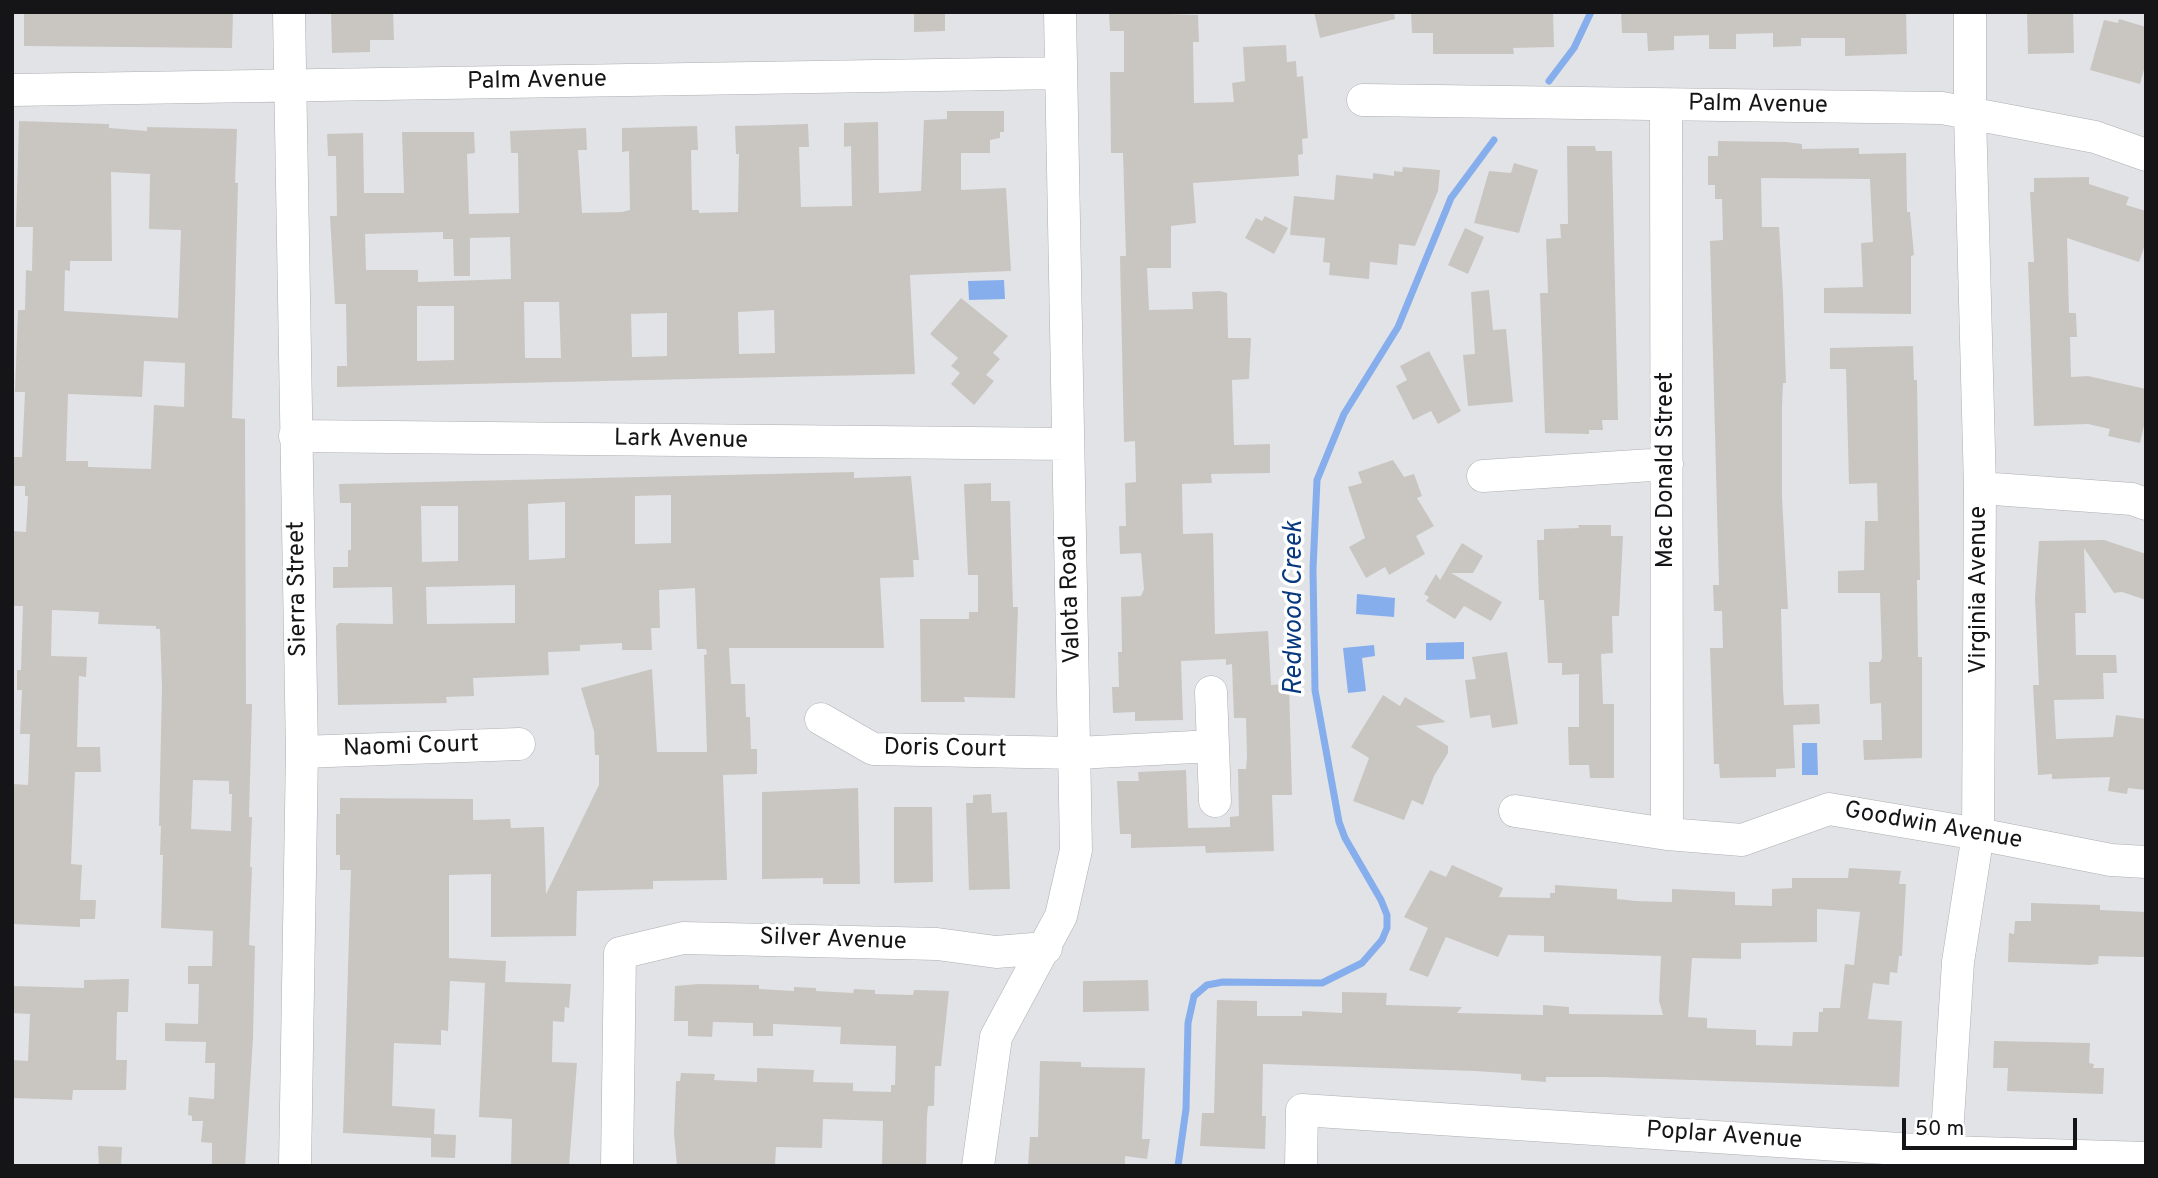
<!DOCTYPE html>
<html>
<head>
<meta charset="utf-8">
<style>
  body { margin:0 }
  #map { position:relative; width:2158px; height:1178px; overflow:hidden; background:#e2e3e7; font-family:Overpass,sans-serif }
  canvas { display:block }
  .frame { position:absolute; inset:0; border:14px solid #151517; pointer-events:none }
  .scale { position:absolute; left:1902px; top:1118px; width:175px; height:32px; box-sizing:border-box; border:4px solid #151517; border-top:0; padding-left:9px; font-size:21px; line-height:24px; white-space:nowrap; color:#151517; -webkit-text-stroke:5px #fff; paint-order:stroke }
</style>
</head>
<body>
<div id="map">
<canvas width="2158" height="1178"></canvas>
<div class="frame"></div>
<div class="scale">50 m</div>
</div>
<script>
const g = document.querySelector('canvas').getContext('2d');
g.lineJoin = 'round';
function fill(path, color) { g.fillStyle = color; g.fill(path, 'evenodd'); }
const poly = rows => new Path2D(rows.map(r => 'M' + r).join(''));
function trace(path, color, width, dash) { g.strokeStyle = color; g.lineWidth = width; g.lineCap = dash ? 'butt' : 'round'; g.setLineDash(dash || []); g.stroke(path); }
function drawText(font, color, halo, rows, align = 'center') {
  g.font = font + ' Overpass,sans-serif'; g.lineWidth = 7; g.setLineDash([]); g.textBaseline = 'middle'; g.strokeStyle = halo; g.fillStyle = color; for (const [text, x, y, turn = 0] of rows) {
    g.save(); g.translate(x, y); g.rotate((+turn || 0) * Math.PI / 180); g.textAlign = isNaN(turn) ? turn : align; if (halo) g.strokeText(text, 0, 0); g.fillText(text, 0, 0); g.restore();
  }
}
fill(poly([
  [1004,280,1005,299,969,300,968,281],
  [1357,594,1395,598,1394,617,1356,614],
  [1464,642,1464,659,1426,660,1426,643],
  [1374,645,1375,656,1362,658,1366,691,1348,693,1343,648],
  [1802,743,1817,743,1818,775,1802,775]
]), '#86aeec');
trace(poly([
  [1549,81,1574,48,1591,12],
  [1178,1166,1186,1109,1188,1023,1194,996,1207,985,1223,982,1322,983,1362,963,1382,940,1387,928,1387,915,1381,900,1345,838,1339,822,1315,690,1313,569,1317,480,1344,414,1398,327,1451,198,1494,140]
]), '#86aeec', 7);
fill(poly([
  [24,12,233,12,232,48,24,46],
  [331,12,393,12,394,40,370,40,370,52,332,53],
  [914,12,945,12,945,31,914,32],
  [1109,12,1198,15,1199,42,1193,42,1194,103,1234,102,1232,83,1245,81,1243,47,1286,45,1287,62,1296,61,1297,77,1303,76,1308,138,1302,139,1303,154,1298,155,1299,176,1193,183,1196,223,1171,226,1171,268,1147,268,1149,310,1193,309,1192,292,1220,291,1227,293,1228,338,1251,338,1249,379,1232,380,1234,445,1270,444,1270,473,1211,474,1212,483,1182,484,1183,534,1213,533,1215,634,1268,631,1271,685,1289,684,1292,795,1272,795,1274,851,1206,853,1205,846,1131,848,1131,834,1120,834,1117,781,1139,781,1138,772,1186,770,1188,828,1230,827,1230,817,1239,816,1238,769,1246,769,1247,757,1246,718,1234,718,1232,664,1226,665,1226,659,1181,661,1183,720,1135,721,1135,712,1113,713,1112,687,1119,687,1118,652,1122,652,1121,597,1141,596,1144,589,1141,553,1120,554,1119,526,1126,526,1125,483,1136,482,1135,441,1124,442,1120,256,1126,256,1123,153,1111,153,1110,72,1124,72,1124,31,1110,31],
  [1314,12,1394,12,1395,19,1320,38],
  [1411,12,1553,12,1554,47,1513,48,1514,54,1433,54,1433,33,1412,33],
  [1621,12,1906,12,1907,54,1845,56,1845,38,1801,38,1801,46,1773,47,1773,33,1736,34,1736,49,1709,49,1709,35,1674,36,1674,50,1648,51,1647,33,1622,33],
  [2027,12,2073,12,2074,53,2028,54],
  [2119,19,2146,27,2146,62,2140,84,2090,70,2104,20,2118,23],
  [947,111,1004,111,1004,132,1000,132,1000,138,990,140,990,153,961,153,961,190,1006,188,1011,271,910,275,915,374,337,387,337,366,347,366,346,304,335,304,330,216,337,216,336,156,328,156,327,134,363,133,364,193,404,193,402,132,474,132,475,153,467,154,469,214,519,213,518,153,511,153,510,131,586,128,587,150,578,150,582,213,622,212,630,210,629,151,622,152,622,128,697,126,698,150,691,150,692,210,699,210,699,213,738,212,739,154,736,154,735,126,808,124,809,147,799,147,801,207,852,206,851,146,844,147,844,123,878,122,879,193,921,191,924,120,947,119],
  [443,232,443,239,453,239,454,276,470,276,470,238,510,237,511,279,418,282,418,270,366,270,365,234],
  [524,302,559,302,561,358,525,358],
  [417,306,454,306,454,360,417,361],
  [774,310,775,353,739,354,738,312],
  [667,313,667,356,632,357,631,314],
  [19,121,109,124,109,128,147,131,147,127,237,129,235,183,238,183,232,418,245,419,246,704,252,704,249,817,252,817,250,867,252,867,249,945,255,946,253,1038,245,1166,212,1166,212,1143,201,1142,203,1121,192,1121,192,1116,188,1115,189,1097,214,1099,215,1063,205,1063,206,1042,165,1041,165,1023,198,1024,199,984,188,984,188,966,212,966,213,931,161,928,163,855,160,855,161,826,159,826,162,687,160,629,156,629,156,626,98,624,99,612,52,610,51,656,87,657,86,677,79,676,77,747,100,747,101,772,75,772,71,864,82,865,80,900,96,900,95,919,80,919,80,927,12,924,12,784,28,785,30,734,20,734,22,690,17,690,17,670,21,670,23,606,12,606,12,531,26,532,28,496,25,496,25,486,12,486,12,457,22,457,25,392,15,392,18,310,25,310,26,270,32,271,33,227,16,227],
  [111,172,150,174,149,229,181,230,178,318,64,311,65,270,70,271,70,261,112,261],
  [144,361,185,363,184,407,154,405,151,469,88,467,88,461,66,461,68,394,142,397],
  [193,780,229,781,229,794,232,794,231,831,191,829],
  [1718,141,1786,142,1802,144,1802,149,1859,148,1859,154,1906,153,1907,212,1910,212,1914,255,1911,256,1911,314,1824,313,1824,288,1863,287,1861,243,1873,242,1870,179,1761,178,1762,227,1779,227,1783,293,1786,383,1783,383,1782,407,1782,497,1788,609,1781,609,1783,690,1784,705,1819,704,1820,724,1793,725,1795,768,1776,769,1776,777,1720,778,1719,764,1714,764,1710,648,1723,648,1722,611,1714,611,1713,585,1719,585,1710,241,1723,240,1722,199,1715,199,1715,185,1708,185,1708,156,1718,156],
  [1567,146,1595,146,1596,151,1612,151,1618,420,1602,420,1603,430,1589,430,1589,434,1545,433,1540,293,1548,293,1546,239,1561,238,1560,224,1568,224],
  [1514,163,1538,170,1519,233,1474,223,1489,171,1511,173],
  [1403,167,1440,170,1438,191,1415,246,1399,244,1397,265,1370,262,1369,279,1329,275,1330,263,1323,262,1325,238,1290,235,1294,196,1334,200,1336,175,1373,179,1373,173,1394,176,1394,171,1402,172],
  [2089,177,2089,184,2129,197,2126,205,2146,211,2146,242,2139,262,2067,238,2069,313,2076,313,2077,337,2070,337,2071,377,2088,376,2146,389,2146,417,2140,443,2108,436,2110,429,2088,424,2034,426,2028,262,2034,262,2030,192,2034,192,2034,178],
  [1265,216,1288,228,1274,254,1245,238,1256,218,1262,221],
  [1465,228,1484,237,1468,274,1448,265],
  [1489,290,1493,330,1506,329,1513,402,1468,406,1463,355,1475,354,1471,292],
  [961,298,1008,336,993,353,1000,359,986,375,994,381,974,405,951,384,960,373,951,366,958,358,930,334],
  [1913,346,1914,380,1917,380,1920,580,1917,580,1918,657,1922,657,1922,758,1864,760,1863,740,1882,740,1881,703,1870,704,1869,662,1880,662,1882,658,1880,593,1838,593,1838,571,1864,570,1865,521,1878,521,1877,483,1849,484,1846,369,1830,369,1830,348],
  [1429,351,1461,411,1438,424,1431,411,1413,420,1396,386,1407,380,1400,366],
  [1393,460,1404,477,1414,474,1422,496,1417,498,1434,526,1416,536,1425,554,1389,575,1385,567,1366,578,1349,547,1365,538,1348,487,1362,483,1358,472],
  [854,472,854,478,911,476,919,560,913,560,914,577,880,578,884,648,729,648,731,684,745,684,746,717,750,717,751,749,757,749,757,774,723,775,727,880,653,881,653,889,577,891,576,936,491,937,491,874,449,875,449,958,506,961,505,982,571,984,569,1008,565,1007,564,1022,553,1021,552,1062,577,1063,569,1166,511,1166,512,1119,479,1117,485,983,450,981,448,1031,441,1030,441,1045,394,1043,392,1106,435,1109,434,1134,456,1135,455,1158,431,1157,431,1138,343,1133,351,870,340,870,340,855,336,855,336,814,340,814,340,798,473,799,473,820,510,819,511,828,544,827,546,894,599,785,599,755,595,755,594,731,581,688,652,669,657,752,707,752,704,655,707,654,706,649,697,649,695,588,659,590,660,628,651,628,652,650,622,650,622,643,580,645,580,651,548,652,549,675,473,678,474,696,446,697,447,703,338,705,336,626,339,623,393,624,392,587,333,588,333,567,348,567,348,550,351,550,351,503,340,503,339,484],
  [671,495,671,543,635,544,635,496],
  [565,502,565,558,529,560,528,504],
  [421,506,458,506,458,561,422,562],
  [515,585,515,623,427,624,426,587],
  [991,483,991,501,1010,501,1013,607,1018,607,1015,698,964,697,965,702,921,702,920,619,969,619,969,612,978,612,978,575,968,575,964,484],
  [1578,525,1611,525,1611,536,1623,536,1619,616,1612,616,1613,653,1601,654,1603,704,1614,704,1614,778,1590,778,1589,765,1569,765,1568,727,1579,727,1579,674,1562,675,1562,663,1548,663,1544,600,1539,600,1537,540,1544,540,1544,529,1579,528],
  [2104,540,2146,554,2146,600,2122,592,2114,593,2084,548,2086,613,2075,613,2076,655,2116,655,2117,673,2103,673,2104,699,2054,700,2056,739,2113,737,2116,715,2146,719,2146,790,2128,788,2127,794,2108,791,2110,777,2052,779,2052,774,2038,775,2033,685,2039,685,2035,598,2039,541],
  [1462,543,1483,556,1473,573,1451,573,1502,602,1491,621,1464,606,1455,619,1426,601,1429,597,1424,594,1436,574,1440,580],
  [1507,652,1518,724,1492,728,1490,715,1470,718,1465,680,1476,679,1472,657],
  [1383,695,1400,706,1405,697,1446,722,1416,726,1448,746,1448,753,1434,776,1423,805,1412,800,1404,820,1353,801,1369,758,1351,747],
  [858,788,860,884,823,884,823,878,762,879,762,792],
  [991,794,992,813,1007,812,1010,889,969,890,966,803,973,803,973,795],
  [894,807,932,807,933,882,894,883],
  [1452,865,1503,888,1499,897,1550,898,1550,893,1555,893,1555,885,1617,889,1617,899,1636,901,1672,902,1672,889,1735,892,1735,905,1772,906,1772,889,1792,888,1792,878,1848,878,1849,868,1901,871,1899,884,1906,884,1902,956,1899,956,1897,973,1890,972,1889,985,1873,983,1868,1019,1902,1021,1899,1087,1603,1077,1546,1077,1546,1082,1521,1080,1521,1074,1475,1071,1263,1064,1262,1116,1266,1116,1265,1149,1200,1146,1202,1113,1214,1113,1217,1000,1257,1001,1257,1016,1302,1016,1302,1011,1342,1013,1342,992,1387,993,1386,1005,1462,1007,1457,1013,1543,1015,1543,1005,1569,1007,1569,1014,1663,1015,1659,1001,1661,956,1544,952,1544,936,1508,935,1498,957,1446,937,1428,977,1409,970,1428,928,1404,917,1430,870,1446,877],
  [1817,909,1860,912,1854,965,1845,964,1840,1008,1823,1008,1823,1012,1819,1012,1818,1032,1793,1032,1792,1046,1756,1045,1756,1030,1707,1028,1707,1018,1688,1017,1692,958,1741,959,1741,943,1817,942],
  [2031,903,2100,905,2100,910,2146,912,2146,957,2099,956,2098,964,2090,965,2008,962,2009,933,2014,934,2015,921,2031,921],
  [129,979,128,1012,117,1012,116,1060,127,1060,126,1090,73,1090,72,1100,12,1098,12,1060,28,1061,30,1014,12,1013,12,986,84,988,84,980],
  [1148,980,1149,1011,1083,1012,1083,981],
  [699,984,759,985,759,989,794,991,794,987,816,988,816,991,853,993,854,989,875,990,875,994,913,995,914,990,949,991,941,1066,935,1066,934,1106,928,1106,927,1116,926,1166,882,1166,883,1121,823,1119,822,1148,776,1147,775,1166,677,1166,674,1133,676,1081,680,1081,681,1073,715,1074,714,1080,757,1082,757,1068,814,1070,813,1082,853,1083,853,1091,891,1092,891,1085,895,1085,896,1046,840,1044,841,1027,773,1024,773,1036,753,1036,753,1023,713,1022,712,1037,688,1036,688,1021,674,1021,675,986],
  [1994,1041,2090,1043,2089,1063,2094,1064,2093,1068,2104,1068,2103,1094,2007,1091,2008,1068,1993,1068],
  [1040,1061,1081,1062,1081,1067,1145,1068,1142,1139,1150,1139,1147,1159,1125,1156,1125,1166,1028,1166,1030,1137,1038,1137],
  [98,1146,122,1147,121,1166,99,1166]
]), '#c9c6c2');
const minor = poly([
  [289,12,302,752,295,1166],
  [12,90,1061,73],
  [1363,100,1942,108,2095,137,2146,155],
  [1666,105,1667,834],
  [295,436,1067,444],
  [1483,476,1667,464],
  [1980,488,2132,499,2146,504],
  [1211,692,1215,801],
  [821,719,873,749,1077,753,1213,746],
  [302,752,519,744],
  [1515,811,1667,834,1742,840,1829,809,1978,834,2111,860,2146,862],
  [617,1166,620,953,683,938,937,944,996,952,1046,948],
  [978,1166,996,1037,1061,916,1076,850,1060,12],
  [1301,1166,1302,1110,1946,1152,2146,1158],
  [1945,1166,1958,962,1978,834,1980,488,1970,114,1970,12]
]);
trace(minor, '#adaeb2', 33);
trace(minor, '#fff', 32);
drawText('24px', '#151517', '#fff', [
  ["Palm Avenue",537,82,-1],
  ["Palm Avenue",1758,106,1],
  ["Lark Avenue",681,441,1],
  ["Mac Donald Street",1667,470,-90],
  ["Sierra Street",299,589,-91],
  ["Virginia Avenue",1980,590,-90],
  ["Valota Road",1072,599,-92],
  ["Naomi Court",411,748,-2],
  ["Doris Court",945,750,1],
  ["Goodwin Avenue",1933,827,10],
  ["Silver Avenue",833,941,2],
  ["Poplar Avenue",1724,1137,4]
]);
drawText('italic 26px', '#073980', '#fff', [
  ["Redwood Creek",1296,608,-90]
]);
</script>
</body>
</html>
